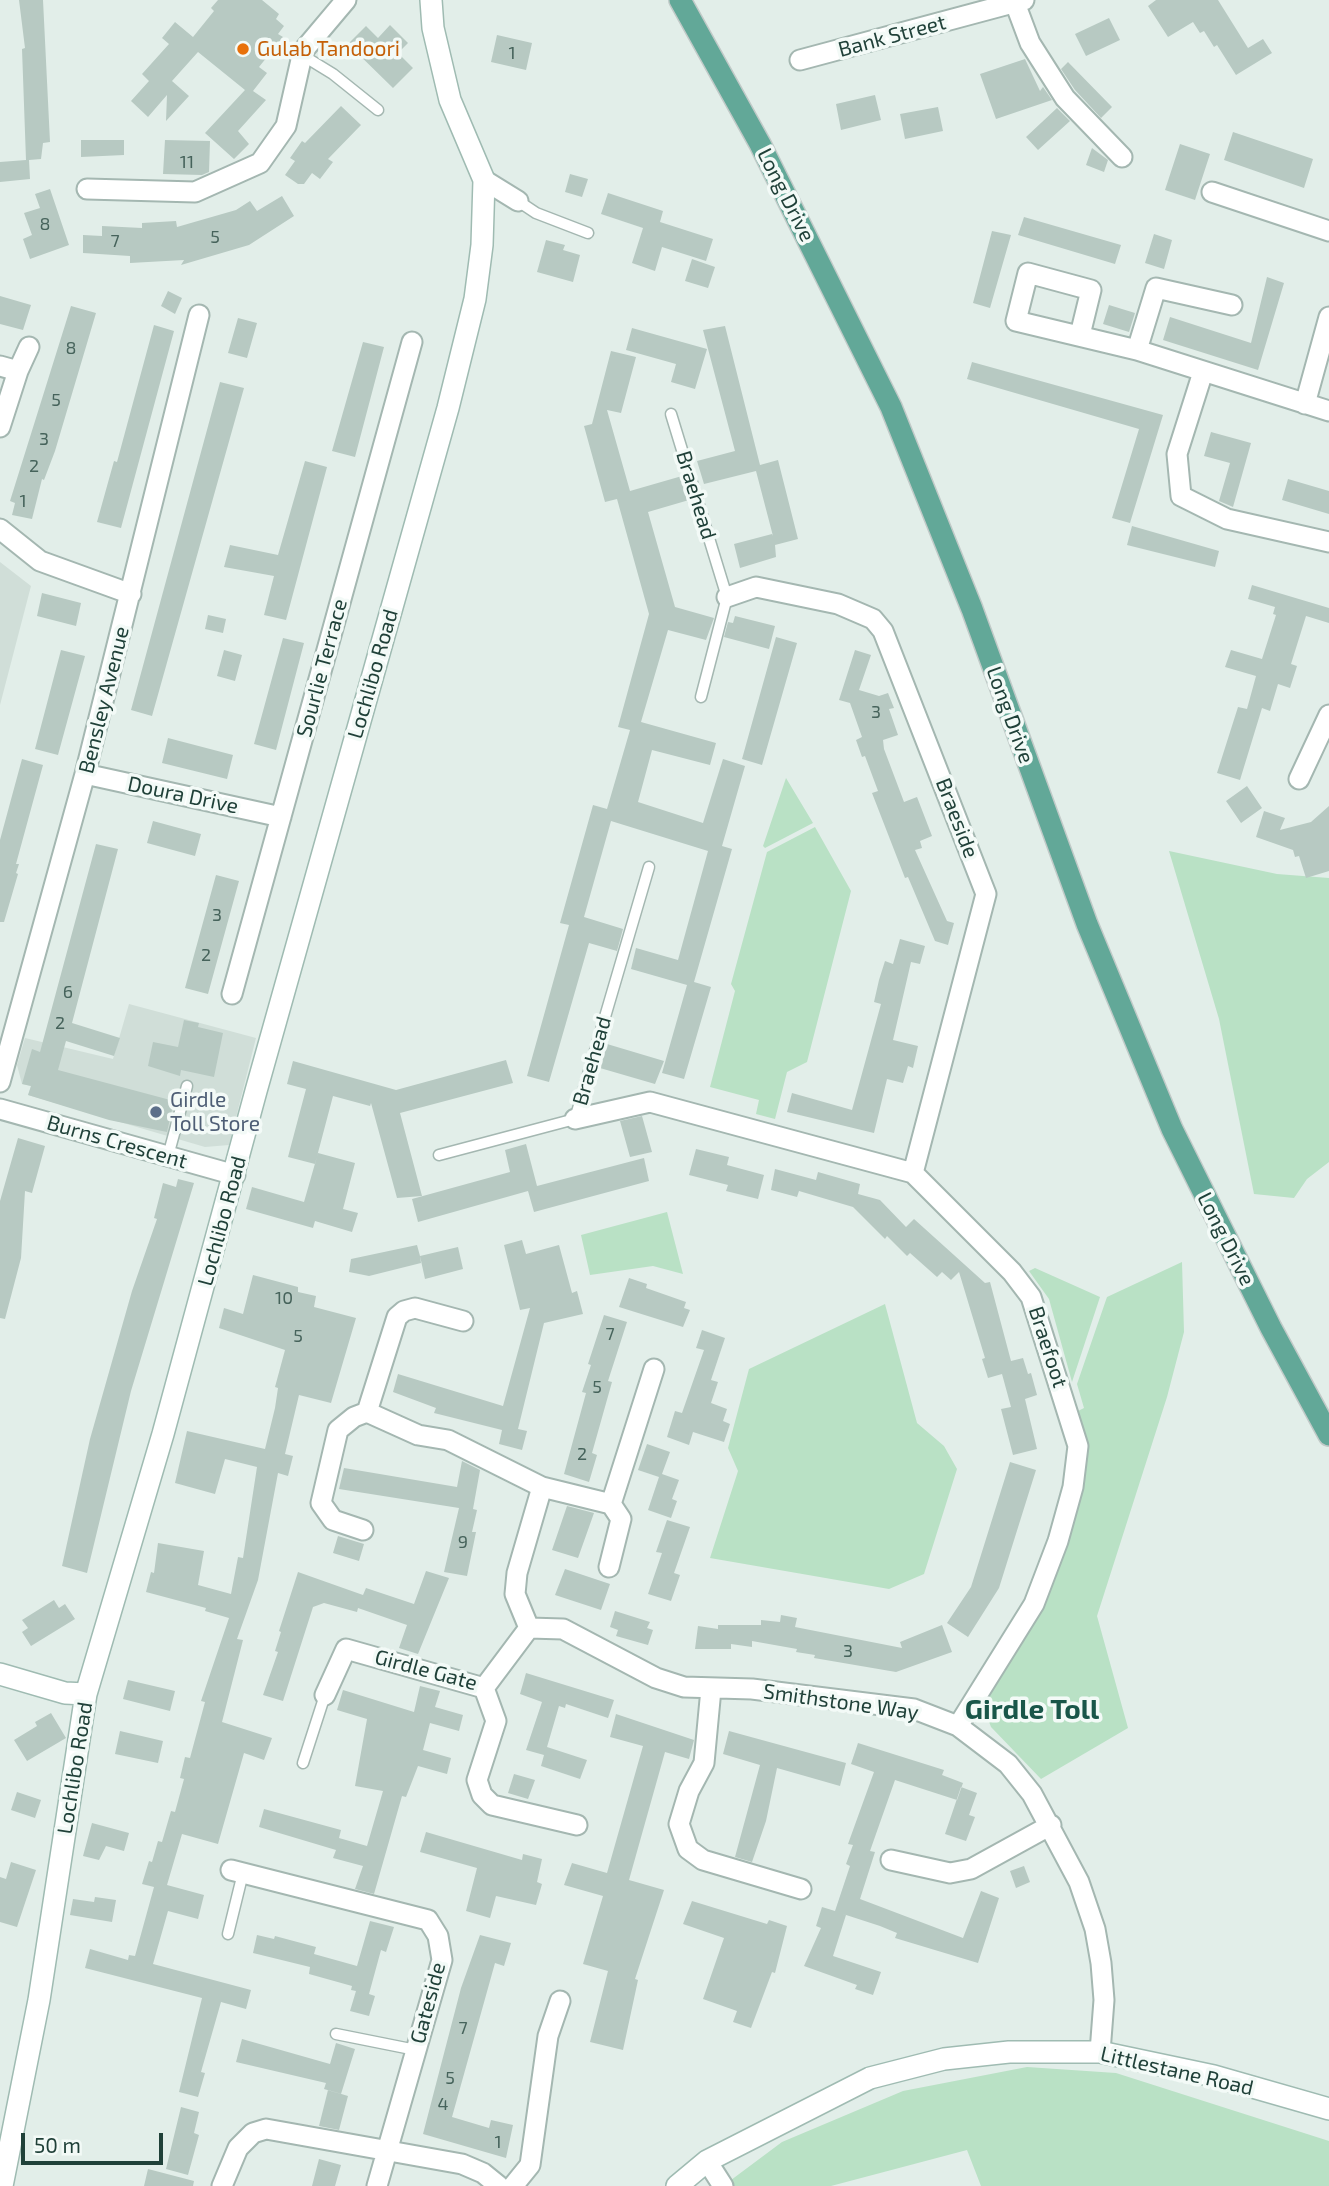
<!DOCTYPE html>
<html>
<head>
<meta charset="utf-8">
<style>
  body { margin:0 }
  #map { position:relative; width:1329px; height:2186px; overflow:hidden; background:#e2eee9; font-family:"Exo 2",sans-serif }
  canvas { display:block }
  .scale { position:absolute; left:21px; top:2133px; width:142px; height:32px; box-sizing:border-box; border:4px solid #204139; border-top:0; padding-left:9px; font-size:21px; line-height:24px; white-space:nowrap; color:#204139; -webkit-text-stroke:5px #f3faf7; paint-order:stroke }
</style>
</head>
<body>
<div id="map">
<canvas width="1329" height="2186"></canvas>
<div class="scale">50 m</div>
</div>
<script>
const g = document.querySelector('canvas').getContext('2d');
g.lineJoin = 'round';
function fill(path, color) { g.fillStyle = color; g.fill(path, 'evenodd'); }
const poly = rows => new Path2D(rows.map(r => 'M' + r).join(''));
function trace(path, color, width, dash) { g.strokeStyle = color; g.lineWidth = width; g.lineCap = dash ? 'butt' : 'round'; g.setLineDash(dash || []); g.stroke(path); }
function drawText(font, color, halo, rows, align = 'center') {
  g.font = font + ' "Exo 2",sans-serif'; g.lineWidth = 7; g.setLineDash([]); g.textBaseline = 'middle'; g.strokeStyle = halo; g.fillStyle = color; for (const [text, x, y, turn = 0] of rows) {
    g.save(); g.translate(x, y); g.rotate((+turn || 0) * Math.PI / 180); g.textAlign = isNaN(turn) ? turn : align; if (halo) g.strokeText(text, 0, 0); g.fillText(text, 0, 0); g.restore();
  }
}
fill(poly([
  [0,562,31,586,0,705],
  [129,1004,256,1038,229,1145,205,1147,28,1095,31,1086,22,1084,17,1065,25,1038,113,1059]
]), '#d0ded8');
fill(poly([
  [786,778,813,823,765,848,763,846],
  [815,827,851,891,807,1062,787,1072,775,1119,756,1114,759,1100,710,1087,735,991,731,984,767,852],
  [1169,851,1277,874,1329,878,1329,1162,1307,1179,1294,1198,1254,1194,1219,1019],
  [667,1212,683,1274,653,1266,590,1275,581,1235],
  [1182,1262,1184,1332,1167,1397,1097,1616,1128,1728,1041,1779,991,1727,983,1706,1084,1470,1086,1439,1078,1411,1084,1408,1077,1384,1107,1297],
  [1035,1268,1100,1297,1072,1382,1049,1299,1029,1271],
  [885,1304,917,1423,944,1446,957,1469,924,1574,889,1589,710,1558,738,1471,728,1448,749,1369],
  [1027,2067,1116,2073,1329,2141,1329,2186,981,2186,967,2150,831,2186,723,2186,782,2142,903,2091]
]), '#b9e1c5');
fill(poly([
  [19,0,43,0,50,142,43,143,41,159,29,160,30,179,0,182,0,162,26,160,22,49,25,48],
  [218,0,262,0,279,14,276,19,284,26,278,34,283,37,259,67,267,73,253,91,266,100,238,131,249,144,234,159,205,133,245,90,198,52,172,81,189,96,166,121,167,95,148,117,131,101,149,81,142,74,169,44,162,38,175,22,193,37,214,11,211,8],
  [1156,0,1218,0,1248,48,1263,39,1272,53,1236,75,1217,45,1214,47,1204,31,1200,33,1193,22,1168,37,1148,6],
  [1109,18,1120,40,1086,56,1075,34],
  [390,25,408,43,398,53,413,68,393,88,348,44,366,26,378,38],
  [497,35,532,43,526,70,491,62],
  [1025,59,1040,91,1043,87,1052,100,996,119,980,74],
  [1068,62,1112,107,1101,118,1075,90,1061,69],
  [875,95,881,120,841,130,836,104],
  [341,106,361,125,328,159,333,162,320,179,312,173,304,184,298,184,285,175,295,161,290,158,302,141,305,143],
  [938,107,943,131,905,139,900,114],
  [1057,108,1070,121,1038,150,1026,137],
  [1233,132,1313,159,1304,188,1224,160],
  [81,140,124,140,124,155,81,157],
  [165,140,210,141,209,172,202,175,163,174],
  [1180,144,1210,154,1195,200,1165,190],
  [1092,148,1108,160,1104,172,1086,165],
  [570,174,588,179,582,197,565,192],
  [50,189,69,245,30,259,23,239,32,235,24,213,40,208,35,194],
  [608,193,663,211,660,222,713,239,706,261,662,247,655,271,632,263,643,228,601,214],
  [282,196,294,216,249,245,181,265,184,260,130,263,130,256,83,253,83,235,102,236,102,226,142,228,142,223,176,221,177,227,236,210,250,201,257,211],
  [1024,217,1121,245,1115,264,1018,235],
  [992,231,1011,235,990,308,973,303],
  [1154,234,1172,240,1164,269,1145,263],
  [546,240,565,245,563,250,580,255,573,282,537,272],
  [692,259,715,267,708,288,685,281],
  [1267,277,1284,283,1258,370,1163,340,1170,317,1251,343],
  [168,291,182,298,175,314,161,306],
  [0,296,31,305,23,330,0,324],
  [1109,305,1135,313,1129,332,1103,324],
  [71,306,96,313,55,451,44,480,42,479,32,519,12,515,15,503,10,501],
  [238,318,257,323,247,358,228,353],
  [154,325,174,331,121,528,97,522,114,461,117,462],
  [725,326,760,465,778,460,798,539,775,545,776,557,740,568,734,544,772,534,773,536,756,471,704,484,697,461,735,451,703,330],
  [632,328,707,349,695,389,671,382,676,364,626,350],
  [363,342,384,347,355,457,332,451],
  [611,351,636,357,621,413,607,410,630,491,682,476,689,500,648,512,675,607,714,618,706,640,668,630,641,722,716,743,710,765,652,750,638,802,703,823,723,759,745,766,722,846,732,849,694,982,711,987,684,1079,662,1073,687,985,631,969,636,948,678,960,708,851,611,821,584,917,623,929,617,951,589,943,549,1082,527,1076,569,925,560,923,593,805,607,809,630,730,618,727,649,614,617,499,605,502,584,426,592,424],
  [972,362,1163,415,1130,523,1112,518,1139,429,967,379],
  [220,382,244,388,152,716,131,710],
  [1211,432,1251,443,1233,507,1219,501,1230,463,1204,456],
  [305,461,327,467,286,620,264,615,274,576,224,567,230,545,278,555],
  [1288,479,1329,491,1329,514,1282,500],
  [1132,526,1219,551,1215,567,1127,545],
  [1252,585,1329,608,1329,623,1306,616,1291,664,1297,666,1290,688,1278,684,1270,711,1262,708,1240,780,1217,773,1238,707,1247,709,1256,676,1225,667,1231,650,1262,659,1276,615,1273,614,1275,607,1248,599],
  [42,593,81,603,76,626,37,616],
  [208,615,226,619,223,633,205,629],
  [735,616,775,626,769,649,724,637,728,622,733,623],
  [776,637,797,643,762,765,742,759],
  [283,638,304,643,276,750,254,744],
  [61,650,85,656,58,755,35,749],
  [224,650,242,655,235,681,217,676],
  [855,650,871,655,859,690,879,696,888,693,894,708,889,709,898,735,883,740,884,749,904,802,917,797,932,836,920,841,922,848,915,850,947,921,954,923,948,945,935,941,908,877,905,878,872,793,878,791,865,756,862,757,856,740,862,737,850,703,839,700],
  [168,738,233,755,227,779,162,763],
  [22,759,43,765,16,864,19,864,16,873,18,874,4,922,0,922,0,840],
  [1247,786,1262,808,1241,823,1226,801],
  [1329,806,1329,871,1306,878,1299,856,1295,857,1293,850,1256,837,1264,811,1285,818,1280,830,1311,822],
  [153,821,201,834,195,856,147,843],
  [96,844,118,849,72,1023,120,1038,114,1056,66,1041,58,1070,174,1101,167,1132,109,1120,28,1095,31,1086,22,1084,32,1049,40,1052],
  [216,875,239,881,208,994,185,988],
  [900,939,925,946,920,964,911,962,893,1040,918,1046,913,1068,908,1066,903,1083,887,1079,874,1133,787,1112,792,1093,852,1110,881,1004,874,1002,879,980,885,961,893,964],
  [184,1020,199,1023,198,1027,223,1033,214,1077,181,1070,180,1076,148,1066,153,1042,178,1047],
  [607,1044,664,1061,655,1084,600,1068],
  [506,1060,513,1083,400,1113,422,1196,397,1198,371,1103,370,1106,333,1096,315,1164,288,1157,306,1089,287,1084,293,1061,396,1090],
  [642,1116,652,1152,630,1157,620,1121],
  [18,1138,45,1146,32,1193,25,1191,21,1258,5,1319,0,1318,0,1201],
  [526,1144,537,1186,644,1158,649,1181,534,1212,528,1191,418,1222,412,1199,510,1172,505,1150],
  [696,1149,729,1157,727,1165,764,1175,758,1199,726,1191,728,1185,689,1175],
  [318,1153,355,1163,343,1209,358,1213,352,1232,315,1221,313,1228,246,1209,252,1187,304,1202],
  [775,1169,816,1180,818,1172,860,1184,858,1194,880,1200,906,1227,914,1219,985,1283,990,1282,1011,1361,1023,1358,1028,1374,1031,1373,1037,1395,1025,1399,1037,1449,1013,1455,1001,1409,1011,1407,1002,1374,988,1378,982,1359,985,1358,959,1272,951,1280,942,1272,937,1277,910,1253,907,1256,887,1236,885,1239,853,1207,799,1191,797,1197,771,1190],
  [178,1179,194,1183,131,1391,87,1573,62,1566,90,1439,132,1291,157,1219,154,1218,163,1183,176,1187],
  [522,1240,526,1254,559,1245,572,1293,577,1291,583,1314,544,1323,518,1429,527,1431,522,1450,499,1444,502,1430,434,1413,436,1408,393,1392,398,1374,503,1406,530,1308,520,1310,504,1245],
  [417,1245,420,1256,458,1247,463,1269,425,1279,420,1256,421,1263,369,1276,349,1272,351,1259],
  [253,1275,298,1287,298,1292,316,1296,314,1307,356,1318,331,1403,299,1395,285,1454,293,1456,288,1476,278,1473,258,1580,237,1639,243,1640,222,1722,272,1738,264,1760,244,1753,218,1844,182,1834,167,1885,204,1895,198,1919,168,1911,153,1964,251,1990,246,2009,221,2002,201,2072,205,2073,198,2097,179,2092,202,1998,85,1968,90,1949,128,1960,129,1955,135,1956,154,1887,142,1884,149,1861,152,1862,158,1841,162,1842,171,1811,175,1812,184,1779,180,1778,185,1757,190,1758,205,1702,201,1701,229,1618,205,1611,206,1608,146,1592,151,1572,154,1573,158,1543,204,1551,198,1585,231,1594,238,1557,243,1558,257,1467,225,1459,215,1494,175,1483,187,1431,265,1449,275,1408,278,1388,275,1387,285,1350,219,1328,224,1308,243,1314],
  [629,1278,647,1284,646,1288,686,1302,684,1308,690,1310,683,1327,619,1307],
  [604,1315,627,1322,608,1381,612,1382,592,1453,597,1455,589,1482,564,1474,586,1393,582,1392,591,1365,588,1364],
  [702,1330,725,1338,711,1380,718,1382,711,1403,727,1409,723,1421,730,1424,724,1442,693,1432,689,1445,667,1437,675,1411,682,1413,704,1350,696,1348],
  [647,1444,670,1452,662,1474,679,1480,672,1499,677,1501,671,1518,648,1510,659,1477,638,1470],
  [462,1461,480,1470,473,1509,477,1510,472,1532,476,1532,467,1576,444,1572,459,1508,339,1489,344,1468,457,1487],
  [1010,1462,1036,1470,999,1588,968,1637,947,1623,971,1587],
  [567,1506,594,1513,578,1558,552,1550],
  [667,1520,690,1527,674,1573,680,1575,671,1601,648,1594,662,1553,656,1552],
  [338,1536,364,1544,359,1561,333,1553],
  [565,1569,610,1584,601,1610,555,1595],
  [426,1571,449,1578,418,1654,399,1648,407,1625,358,1608,357,1612,324,1603,313,1607,283,1701,263,1695,278,1652,275,1651,281,1632,279,1631,298,1572,363,1595,366,1588,414,1604],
  [54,1600,59,1608,65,1604,75,1619,31,1646,22,1632,28,1628,22,1620],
  [615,1611,650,1622,647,1628,653,1630,648,1645,616,1636,618,1630,610,1627],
  [781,1615,797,1618,795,1627,902,1648,900,1642,942,1625,952,1652,896,1672,814,1658,815,1655,796,1652,797,1649,752,1641,752,1647,731,1644,731,1649,695,1649,698,1626,718,1629,718,1625,761,1625,761,1620,780,1622],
  [526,1673,614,1700,608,1718,566,1704,565,1708,559,1706,547,1747,587,1760,580,1779,541,1766,544,1755,526,1750,542,1702,520,1694],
  [128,1680,175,1691,170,1711,123,1699],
  [420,1686,440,1691,435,1707,463,1715,459,1731,430,1723,423,1750,451,1758,447,1774,418,1766,406,1797,402,1796,374,1894,355,1889,363,1866,333,1858,336,1850,259,1827,264,1809,341,1830,339,1838,367,1846,383,1791,355,1786,367,1719,337,1710,343,1690,414,1712],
  [51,1713,66,1738,27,1761,14,1740,37,1726,35,1722],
  [616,1714,694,1740,689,1759,665,1752,629,1880,664,1890,635,1979,638,1980,623,2050,590,2042,608,1971,583,1964,603,1896,564,1885,572,1863,607,1873,643,1746,610,1737],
  [120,1731,163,1741,158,1763,115,1754],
  [729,1731,846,1763,840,1786,777,1768,766,1821,752,1862,735,1857,760,1765,723,1754],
  [858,1743,944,1770,942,1775,963,1783,957,1800,895,1780,870,1851,875,1852,860,1899,963,1938,981,1891,999,1898,978,1963,895,1938,897,1933,880,1926,840,1913,846,1915,833,1956,881,1972,873,1995,855,1989,857,1985,804,1966,821,1928,816,1926,822,1907,835,1911,850,1866,846,1864,853,1845,848,1844,874,1772,851,1764],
  [514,1774,535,1780,528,1799,508,1793],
  [961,1787,977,1793,969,1815,975,1817,966,1841,945,1834],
  [17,1792,41,1800,35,1818,11,1810],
  [92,1823,129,1833,124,1851,106,1846,99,1860,83,1856],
  [426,1832,522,1860,523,1854,542,1859,537,1882,542,1884,536,1905,496,1896,490,1918,466,1911,477,1868,420,1852],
  [11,1862,36,1870,17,1927,0,1922,0,1877,6,1879],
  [1024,1866,1030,1882,1016,1888,1010,1871],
  [95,1897,116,1900,112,1922,70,1915,73,1899,94,1902],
  [692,1901,767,1924,769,1920,787,1926,775,1973,772,1972,751,2028,733,2022,737,2011,703,1999,724,1938,683,1924],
  [370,1921,394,1927,386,1952,381,1950,369,1994,375,1996,369,2016,350,2011,356,1991,351,1990,352,1986,309,1974,310,1967,253,1953,257,1935,274,1939,275,1936,316,1947,314,1954,357,1966],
  [480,1935,511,1943,504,1966,495,1963,452,2117,489,2128,491,2120,513,2125,506,2158,423,2134,461,1988],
  [242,2039,330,2064,336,2043,355,2049,341,2094,324,2089,326,2083,236,2062],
  [328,2090,348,2096,339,2130,319,2126],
  [181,2107,199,2112,194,2133,199,2135,188,2175,166,2169],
  [319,2159,341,2165,335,2186,312,2186],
  [148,2169,194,2181,193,2186,144,2186]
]), '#b7c9c2');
const lane = poly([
  [302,55,333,74,378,110],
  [518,201,536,213,588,233],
  [671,414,727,597,701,697],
  [439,1155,575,1119,649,867],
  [168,1156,187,1086],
  [303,1763,325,1695],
  [228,1934,243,1873],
  [336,2034,416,2050]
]);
const street = poly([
  [1015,3,1030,43,1065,98,1122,157],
  [800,60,1024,0],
  [484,180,518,201],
  [87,189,195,192,260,163,286,126,303,51,346,0],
  [1212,192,1329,231],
  [1080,335,1091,290,1028,273,1016,321,1137,350,1329,411],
  [1137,350,1156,288,1232,305],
  [0,366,18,371,0,427],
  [18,371,29,347],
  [1203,372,1177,454,1181,496,1227,519,1329,542],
  [1305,404,1329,317],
  [0,529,40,561,131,594],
  [727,597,756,587,838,604,873,619,883,631,986,894,913,1173],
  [85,774,281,817],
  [1299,779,1329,715],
  [232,994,412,342],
  [0,1082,85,774,199,315],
  [0,1109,235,1175],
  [575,1119,650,1102,913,1173,1012,1272,1031,1297,1078,1446,1073,1487,1058,1541,1034,1604,958,1726],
  [367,1412,418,1435,448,1440,542,1487,517,1573,515,1594,529,1628],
  [367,1412,397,1317,404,1311,415,1308,463,1321],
  [542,1487,611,1504,621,1519,609,1567],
  [611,1504,654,1369],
  [363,1530,333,1520,321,1503,338,1430,354,1417,367,1412],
  [529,1628,563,1629,656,1678,684,1687,752,1689,914,1709,958,1726,1008,1764,1032,1794,1079,1882,1095,1929,1101,1963,1104,2000,1100,2052],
  [484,1688,496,1721,477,1780,482,1795,492,1805,577,1825],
  [711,1689,704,1763,689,1791,679,1824,688,1849,703,1860,801,1889],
  [325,1695,346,1649,484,1688,529,1628],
  [891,1860,950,1873,971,1869,1051,1825],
  [231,1870,428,1920,438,1936,442,1960,377,2186],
  [707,2161,723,2186],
  [222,2186,238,2148,253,2133,266,2129,462,2164,483,2173,499,2186],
  [513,2186,530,2165,548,2036,560,2001]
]);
const secondary = poly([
  [0,1674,65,1693,86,1694],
  [2,2186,39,2000,86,1694,163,1434,256,1091,448,408,475,299,482,245,484,180,450,100,433,28,431,0],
  [677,2186,707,2161,870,2078,944,2059,1009,2052,1100,2052,1214,2076,1329,2109]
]);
const primary = poly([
  [680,0,760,144,891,407,972,609,1087,924,1172,1129,1271,1328,1329,1435]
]);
trace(lane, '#a4b7b1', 13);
trace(street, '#a4b7b1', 23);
trace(secondary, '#9fbbb2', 24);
trace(primary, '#c1cac8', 24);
trace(lane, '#fff', 10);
trace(street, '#fff', 19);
trace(secondary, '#fff', 21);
trace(primary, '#62a898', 21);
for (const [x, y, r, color] of [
  [243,49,7,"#e8710a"],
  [156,1112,7,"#5c6f8a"]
]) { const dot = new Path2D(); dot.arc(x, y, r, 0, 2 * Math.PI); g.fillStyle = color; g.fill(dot); trace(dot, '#f3faf7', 2.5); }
drawText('18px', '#46635b', null, [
  ["1",512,53],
  ["11",187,162],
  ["8",45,224],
  ["5",215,237],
  ["7",115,241],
  ["8",71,348],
  ["5",56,400],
  ["3",44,439],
  ["2",34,466],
  ["1",23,501],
  ["3",876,712],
  ["3",217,915],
  ["2",206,955],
  ["6",68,992],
  ["2",60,1023],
  ["10",284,1298],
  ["7",610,1334],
  ["5",298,1336],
  ["5",597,1387],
  ["2",582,1454],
  ["9",463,1542],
  ["3",848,1651],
  ["7",463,2028],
  ["5",450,2078],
  ["4",443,2104],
  ["1",498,2142]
]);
drawText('21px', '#204139', '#f3faf7', [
  ["Bank Street",892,36,-15],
  ["Long Drive",786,195,63],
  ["Braehead",696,495,73],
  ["Sourlie Terrace",322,668,-75],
  ["Lochlibo Road",373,674,-74],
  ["Bensley Avenue",104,700,-76],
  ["Long Drive",1010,715,70],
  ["Doura Drive",183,795,12],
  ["Braeside",957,818,69],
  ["Braehead",592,1061,-74],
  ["Burns Crescent",117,1142,16],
  ["Lochlibo Road",222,1221,-75],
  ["Long Drive",1226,1239,63],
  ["Braefoot",1048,1347,72],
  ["Girdle Gate",426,1670,15],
  ["Smithstone Way",841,1702,8],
  ["Lochlibo Road",75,1768,-81],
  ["Gateside",428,2003,-75],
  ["Littlestane Road",1177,2071,13]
]);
drawText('21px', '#c56008', '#f3faf7', [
  ["Gulab Tandoori",257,49]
], 'left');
drawText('21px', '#4e5e75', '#f3faf7', [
  ["Girdle",170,1100],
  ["Toll Store",170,1124]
], 'left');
drawText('bold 28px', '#195649', '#f3faf7', [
  ["Girdle Toll",1032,1710]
]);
</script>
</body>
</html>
